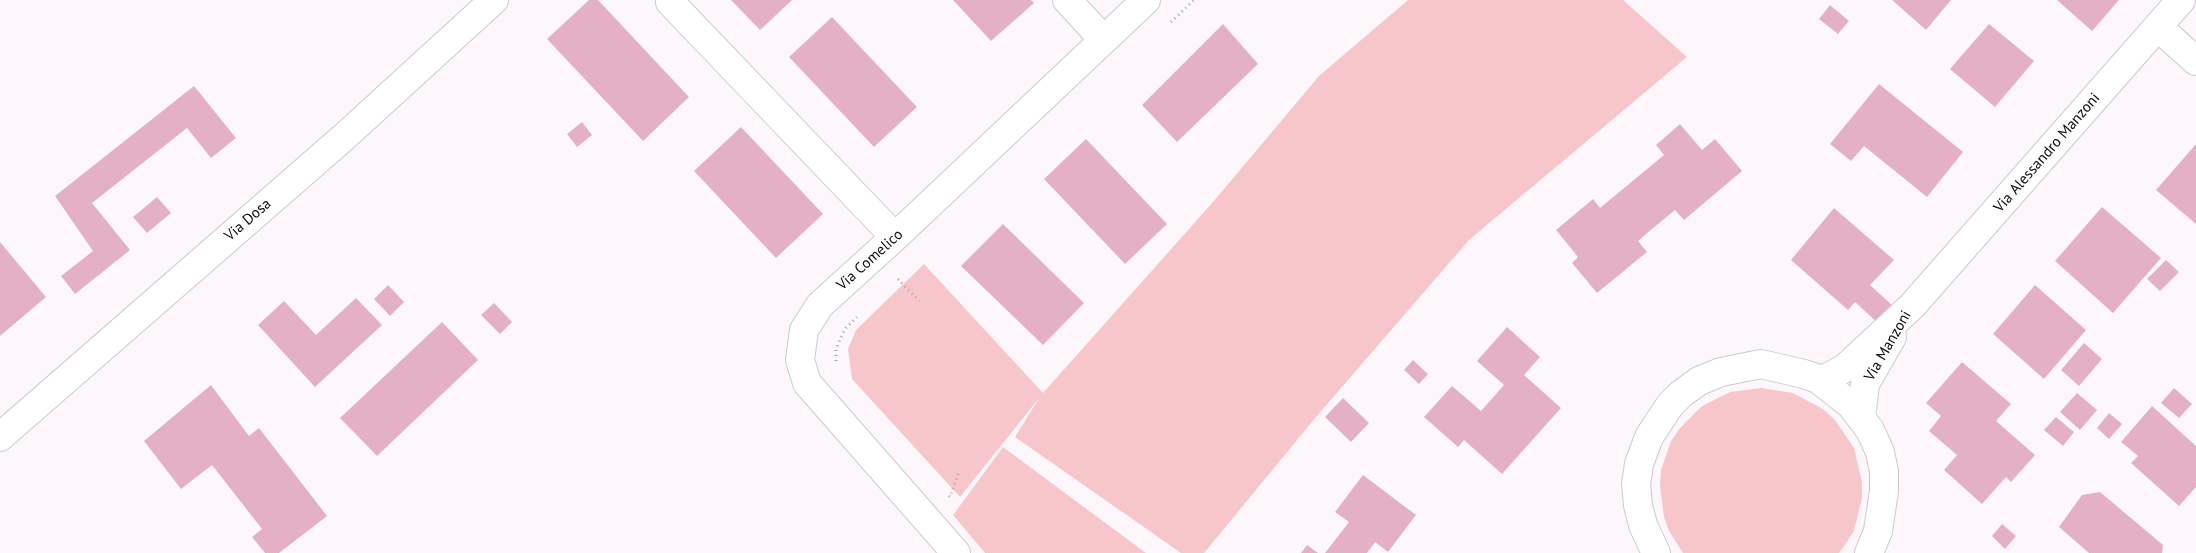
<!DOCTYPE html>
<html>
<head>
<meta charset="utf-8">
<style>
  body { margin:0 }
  canvas { display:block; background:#fdf7fc }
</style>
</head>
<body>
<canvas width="2196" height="553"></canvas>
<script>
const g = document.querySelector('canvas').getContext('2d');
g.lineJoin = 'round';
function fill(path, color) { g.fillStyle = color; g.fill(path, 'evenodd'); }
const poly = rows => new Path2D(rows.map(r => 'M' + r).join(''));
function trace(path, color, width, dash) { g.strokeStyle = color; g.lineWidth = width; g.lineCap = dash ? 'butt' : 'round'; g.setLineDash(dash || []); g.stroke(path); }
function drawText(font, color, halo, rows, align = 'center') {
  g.font = font + ' "PT Sans",sans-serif'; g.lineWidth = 4; g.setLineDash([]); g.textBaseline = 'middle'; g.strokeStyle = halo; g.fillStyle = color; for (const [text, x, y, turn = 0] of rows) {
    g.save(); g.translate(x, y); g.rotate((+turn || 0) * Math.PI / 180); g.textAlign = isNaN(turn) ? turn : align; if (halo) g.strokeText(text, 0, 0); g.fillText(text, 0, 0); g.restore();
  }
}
fill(poly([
  [1408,0,1623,0,1687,57,1469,240,1316,417,1204,553,1181,553,1015,437,1039,398,960,497,852,379,848,349,856,330,924,264,1043,393,1213,202,1319,76],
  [1761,388,1793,393,1823,409,1835,420,1854,448,1862,482,1862,498,1854,531,1839,553,1683,553,1669,531,1664,517,1660,486,1661,470,1671,441,1680,428,1702,406,1730,392],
  [1003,447,1146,553,985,553,953,515]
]), '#f7c6cb');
fill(poly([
  [589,0,598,0,689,97,643,141,547,39],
  [731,0,792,0,760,30],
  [953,0,1031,0,1034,3,991,41],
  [1892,0,1951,0,1926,30],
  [2057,0,2119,0,2092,31],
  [1830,5,1849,21,1838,34,1819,19],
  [832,17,917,107,874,147,789,57],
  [1223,24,1258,64,1177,142,1142,105],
  [1989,24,2034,61,1995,107,1950,69],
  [1879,84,1963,152,1927,197,1864,146,1851,161,1830,144],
  [194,86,236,138,211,158,187,128,92,203,130,250,75,294,61,276,93,251,55,196],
  [582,122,592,135,577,147,567,134],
  [1680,124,1702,150,1715,139,1742,171,1684,220,1675,210,1646,234,1638,241,1647,252,1597,293,1572,263,1578,257,1556,230,1593,199,1600,208,1664,155,1656,145],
  [741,127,823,214,776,258,694,171],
  [1086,139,1167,224,1125,264,1044,179],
  [2196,144,2196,224,2156,190],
  [157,197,171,213,147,233,133,217],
  [2102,207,2161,258,2113,313,2055,261],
  [1834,208,1894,260,1870,285,1893,306,1878,323,1855,302,1848,310,1791,260],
  [1003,224,1084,303,1043,345,961,266],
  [0,242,46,297,0,336],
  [2166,260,2179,272,2160,291,2147,279],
  [388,285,404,302,390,316,374,299],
  [2035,285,2086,330,2044,379,1993,334],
  [356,298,382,325,315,387,258,325,284,301,316,335],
  [494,303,512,322,500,334,481,315],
  [442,322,478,360,377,456,340,418],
  [1507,327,1540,357,1524,375,1561,408,1502,474,1464,440,1458,447,1424,417,1452,386,1481,411,1504,385,1477,361],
  [2084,343,2102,359,2079,386,2061,370],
  [1413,360,1428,374,1419,384,1404,370],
  [1962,362,2011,404,1996,421,2035,455,2011,482,2006,477,1982,504,1944,470,1957,455,1929,431,1941,416,1926,403],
  [211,385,249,436,259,428,327,516,279,553,265,553,252,537,262,529,212,465,181,489,144,441],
  [2174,388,2192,404,2179,418,2161,403],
  [2077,393,2097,410,2080,430,2060,412],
  [1343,398,1369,423,1351,442,1325,417],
  [2152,406,2196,446,2196,487,2179,506,2131,463,2138,456,2121,442],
  [2109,413,2122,424,2109,439,2097,428],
  [2056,417,2074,432,2063,446,2044,430],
  [1363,475,1416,515,1388,552,1375,542,1367,553,1325,553,1349,522,1335,512],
  [2100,492,2163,545,2162,553,2089,553,2059,527,2082,495],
  [2002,524,2016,536,2005,549,1992,536],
  [1307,545,1318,553,1301,553]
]), '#e4b0c6');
const minor = poly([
  [1067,0,1103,39],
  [670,2,895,237],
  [2158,27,2196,61],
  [1818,379,1827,378,1845,368,1912,306,2181,0],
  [1861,418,1865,384,1892,337],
  [0,437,344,137,494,0],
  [956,553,807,383,800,360,804,330,820,305,895,237,1146,0],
  [1656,553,1643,525,1638,505,1636,484,1639,464,1649,437,1670,405,1681,394,1699,381,1721,372,1761,364,1804,374,1818,379,1851,405,1870,430,1880,452,1884,472,1884,491,1878,531,1869,553]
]);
trace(minor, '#cec9ce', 30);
trace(poly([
  [1171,22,1194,0],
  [898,279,919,301],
  [836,361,836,350,840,339,846,328,857,317],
  [949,496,950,497,959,471]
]), '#aba6aa', 3, [1, 4]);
trace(minor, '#fff', 28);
drawText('15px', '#0d0b0c', '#fff', [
  ["Via Alessandro Manzoni",2047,153,-49],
  ["Via Dosa",248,220,-41],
  ["Via Comelico",870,260,-42],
  ["Via Manzoni",1888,346,-60]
]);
</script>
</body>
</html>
